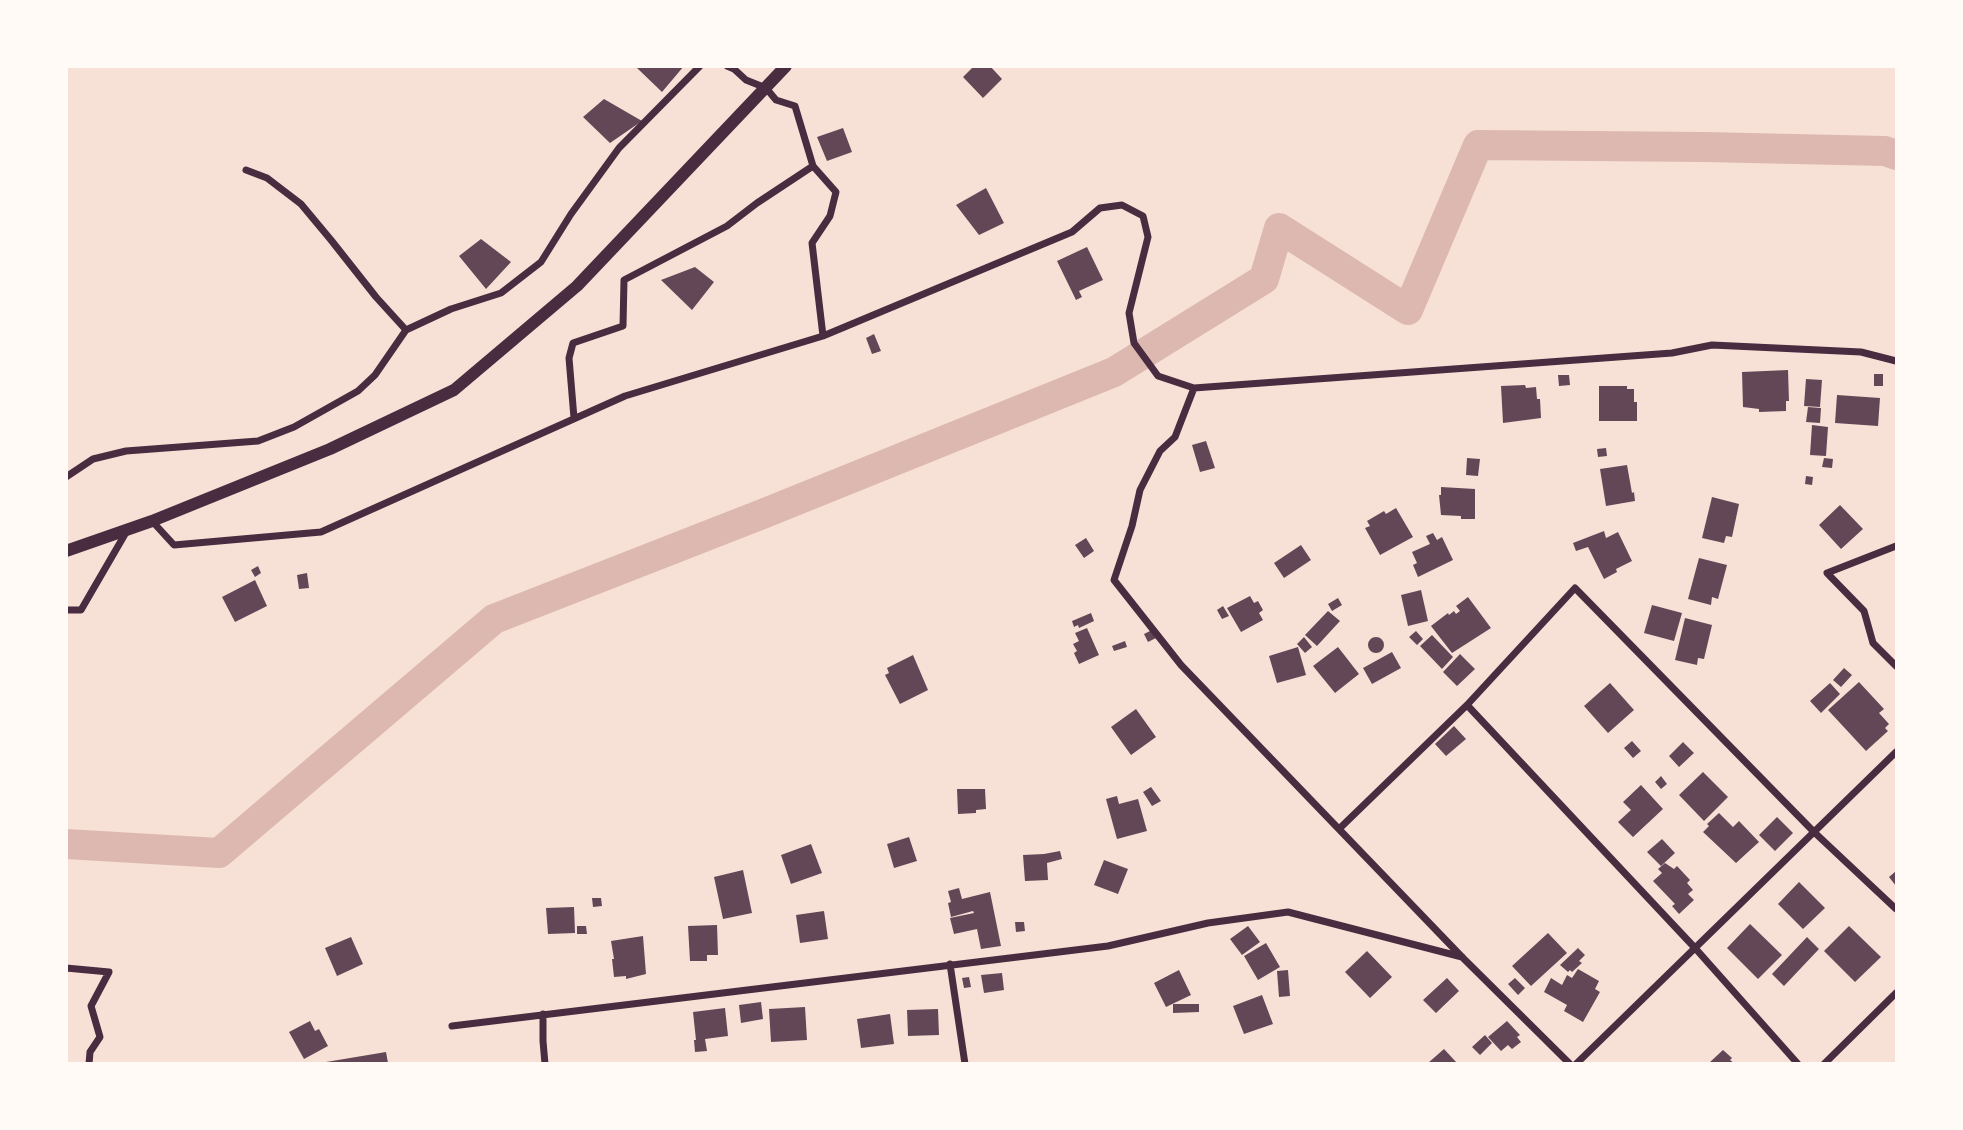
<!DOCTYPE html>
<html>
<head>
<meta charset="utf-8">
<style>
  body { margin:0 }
  #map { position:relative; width:1963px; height:1130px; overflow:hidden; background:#f7e1d7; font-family:"Varela Round",sans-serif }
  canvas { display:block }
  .frame { position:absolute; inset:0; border:68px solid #fffaf5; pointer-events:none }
</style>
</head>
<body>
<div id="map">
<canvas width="1963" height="1130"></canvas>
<div class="frame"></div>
</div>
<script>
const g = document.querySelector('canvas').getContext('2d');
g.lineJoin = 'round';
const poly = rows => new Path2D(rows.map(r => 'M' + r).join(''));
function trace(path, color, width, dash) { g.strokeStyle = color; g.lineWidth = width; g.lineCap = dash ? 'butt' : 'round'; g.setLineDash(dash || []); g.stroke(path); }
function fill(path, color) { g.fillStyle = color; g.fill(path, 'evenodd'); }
trace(poly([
  [66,844,219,853,494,619,765,513,1114,372,1264,279,1279,228,1408,310,1478,145,1704,147,1885,151,1896,155]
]), '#dcb8b0', 30);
fill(poly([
  [638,66,684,66,662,92,637,68],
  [974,66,990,66,1002,79,983,98,963,77],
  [604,99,642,121,610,143,583,117],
  [843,128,852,152,827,161,817,137],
  [986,188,1004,223,979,235,956,205],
  [481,239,511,262,486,289,459,256],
  [1087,247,1103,280,1079,291,1082,297,1076,300,1057,261],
  [695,267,714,282,692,310,661,280],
  [874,334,881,351,872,354,866,338],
  [1788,370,1789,401,1786,401,1786,411,1759,412,1759,409,1743,407,1742,372],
  [1874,374,1883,374,1883,386,1874,386],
  [1558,375,1569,375,1570,385,1559,386],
  [1806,379,1822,380,1820,407,1804,406],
  [1525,385,1526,388,1536,387,1537,399,1540,399,1541,418,1503,423,1501,386],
  [1599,386,1627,386,1627,389,1634,389,1634,402,1637,402,1637,421,1599,421],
  [1837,395,1880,398,1878,426,1835,423],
  [1808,407,1821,408,1820,423,1806,422],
  [1812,425,1828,427,1826,456,1810,455],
  [1206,441,1215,468,1200,472,1192,445],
  [1606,448,1607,456,1598,457,1597,449],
  [1467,458,1480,459,1478,476,1466,475],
  [1824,458,1833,459,1832,468,1822,467],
  [1627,465,1632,493,1634,492,1635,501,1606,506,1600,469],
  [1806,476,1813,477,1812,485,1805,484],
  [1441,487,1475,489,1475,519,1461,519,1461,516,1441,515,1439,495,1441,495],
  [1712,497,1739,504,1732,537,1726,536,1724,543,1702,538],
  [1840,505,1863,529,1841,549,1819,525],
  [1396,508,1413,537,1380,555,1365,528,1370,526,1367,521,1384,511,1386,514],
  [1604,531,1606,538,1618,532,1632,561,1616,569,1617,572,1604,579,1588,547,1576,551,1573,543],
  [1433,533,1437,540,1442,537,1453,560,1418,577,1413,565,1417,563,1412,552,1430,544,1426,536],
  [1086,538,1094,551,1084,558,1075,545],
  [1301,545,1311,560,1284,578,1274,563],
  [1699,558,1727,565,1718,599,1712,597,1711,605,1688,599],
  [258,566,261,573,255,577,251,570],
  [307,573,309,588,299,589,297,575],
  [255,580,267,606,235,622,222,597],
  [1421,590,1428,621,1408,626,1401,595],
  [1250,596,1254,603,1258,601,1263,610,1259,613,1263,620,1241,632,1227,608],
  [1468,597,1491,628,1452,653,1431,626,1448,613,1449,615,1454,611,1456,614,1460,611,1456,606],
  [1338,598,1342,605,1332,611,1328,604],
  [1652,605,1682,613,1674,641,1644,633],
  [1223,606,1229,616,1222,619,1217,610],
  [1328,611,1340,621,1317,646,1305,635],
  [1091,613,1094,621,1079,628,1078,625,1074,627,1072,621],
  [1685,618,1712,625,1704,659,1698,658,1697,665,1675,660],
  [1087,628,1099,655,1079,664,1074,653,1077,651,1073,644,1079,641,1075,633],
  [1152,630,1156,638,1148,642,1144,634],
  [1416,631,1423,639,1417,645,1409,637],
  [1432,635,1453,657,1442,669,1420,646],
  [1304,637,1312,647,1305,653,1297,644],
  '1368 645a8 8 0 1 1 16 0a8 8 0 1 1-16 0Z',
  [1125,641,1127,647,1114,651,1112,646],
  [1298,647,1306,675,1277,683,1269,656],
  [1338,647,1359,674,1335,693,1313,666],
  [1392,652,1401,668,1372,684,1363,668],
  [1460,654,1475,669,1457,686,1443,672],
  [913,655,928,690,900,704,885,675,889,673,887,668],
  [1844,668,1852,675,1841,687,1833,680],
  [1859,682,1884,709,1879,713,1889,724,1885,728,1888,731,1866,751,1828,710],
  [1610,683,1634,710,1608,733,1584,706],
  [1830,683,1840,694,1821,713,1810,701],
  [1136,709,1156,737,1131,755,1111,727],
  [1454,726,1466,739,1446,756,1435,744],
  [1632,741,1641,751,1633,758,1624,748],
  [1683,742,1694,753,1679,767,1669,756],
  [1703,772,1728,797,1704,821,1679,795],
  [1661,776,1667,784,1661,789,1655,782],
  [1641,785,1663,809,1633,837,1618,822,1631,810,1623,802],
  [1151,787,1161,801,1152,806,1143,792],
  [957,789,985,789,986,809,976,810,976,813,958,814],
  [1117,796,1119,804,1138,799,1147,831,1117,839,1106,799],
  [1719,813,1733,827,1739,821,1759,842,1736,863,1703,832,1709,826,1707,824],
  [1777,817,1793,833,1775,851,1759,835],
  [909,837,917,861,894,868,887,844],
  [1662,839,1675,853,1661,866,1647,852],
  [811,844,822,873,791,884,781,855],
  [1060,851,1062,859,1047,863,1048,880,1025,881,1023,855,1044,854],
  [1104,860,1128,869,1118,894,1094,885],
  [1665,863,1674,869,1677,866,1690,880,1687,883,1693,890,1688,894,1694,900,1679,914,1672,906,1675,904,1653,881,1662,873,1658,869],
  [743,870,752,913,723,919,714,877],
  [1896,871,1896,886,1889,877],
  [1799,882,1825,908,1803,929,1778,904],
  [959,888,962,899,990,892,1001,946,981,949,977,929,954,934,950,918,974,913,973,911,951,917,948,903,951,902,948,891],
  [592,898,601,898,602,906,593,907],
  [574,907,575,933,548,934,546,908],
  [824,911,828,939,800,943,796,915],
  [1015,922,1024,922,1025,931,1016,932],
  [1750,924,1782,955,1758,979,1727,948],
  [717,925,718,955,707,955,707,961,690,961,688,926],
  [577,926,586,926,587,934,577,934],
  [1248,926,1260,942,1242,955,1230,939],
  [1849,926,1881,957,1855,982,1824,951],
  [1548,933,1567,953,1531,986,1512,966],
  [643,936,646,974,626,979,626,976,614,977,612,959,614,959,611,941],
  [351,937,363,964,337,976,325,948],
  [1807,937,1819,949,1784,986,1772,974],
  [1266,943,1280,967,1258,980,1244,956],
  [1578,948,1585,955,1579,961,1582,963,1572,972,1570,970,1568,972,1560,965],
  [1367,951,1392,977,1370,998,1345,972],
  [1578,969,1599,981,1595,989,1600,992,1583,1022,1564,1011,1567,1005,1544,992,1551,978,1562,985,1567,975,1572,978],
  [1179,970,1191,995,1166,1007,1154,983],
  [1288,970,1290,996,1279,997,1277,971],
  [1002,973,1004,990,984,993,981,975],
  [969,977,971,987,964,988,962,978],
  [1447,978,1459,991,1436,1013,1423,1000],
  [1515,978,1525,988,1518,995,1508,984],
  [1262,995,1273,1024,1244,1034,1233,1006],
  [761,1002,763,1019,741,1023,739,1005],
  [1173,1004,1199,1004,1199,1012,1173,1013],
  [805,1007,807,1040,771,1042,769,1009],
  [725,1008,728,1036,705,1039,707,1051,695,1052,694,1040,696,1040,693,1012],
  [938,1009,939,1035,908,1036,907,1010],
  [890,1014,894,1044,861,1048,857,1019],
  [310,1021,315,1031,319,1029,328,1046,304,1059,289,1032],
  [1507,1021,1520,1035,1517,1037,1521,1042,1512,1049,1508,1045,1501,1051,1488,1037],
  [1485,1035,1492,1043,1480,1055,1472,1047],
  [1444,1049,1457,1063,1428,1063],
  [1723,1050,1732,1058,1730,1060,1734,1063,1709,1063],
  [386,1052,388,1063,326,1063,326,1062]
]), '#644757');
trace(poly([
  [727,66,734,69,746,80,766,88,776,100,795,106,813,166],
  [246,170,267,178,301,204,331,240,376,297,406,330,451,309,501,293,541,262,571,214,619,148,700,66],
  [1194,388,1175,437,1160,451,1140,490,1132,526,1114,580,1181,665,1462,957,1570,1064],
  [574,418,569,358,573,343,623,326,624,280,727,226,757,203,813,166,836,192,830,216,812,243,823,336],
  [66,477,93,459,126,451,258,441,294,427,358,391,375,375,406,330],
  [152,521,174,545,321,532,625,396,823,336,1072,232,1100,208,1122,205,1143,216,1148,237,1129,313,1134,343,1158,376,1194,388,1672,353,1712,345,1861,352,1896,361],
  [1896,546,1827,573,1864,611,1873,643,1896,666],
  [66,610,81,610,128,529],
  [1467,705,1695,948,1798,1064],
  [1339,829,1467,705,1575,588,1814,832,1896,909],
  [950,964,965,1064],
  [66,968,109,972,91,1006,100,1037,90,1052,89,1064],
  [543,1014,543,1041,545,1064],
  [452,1026,1108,946,1208,923,1288,912,1462,957],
  [1576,1064,1896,752],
  [1824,1064,1896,993]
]), '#4a2c40', 7);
trace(poly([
  [66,551,152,521,330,449,454,390,577,286,786,66]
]), '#4a2c40', 12);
</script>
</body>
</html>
